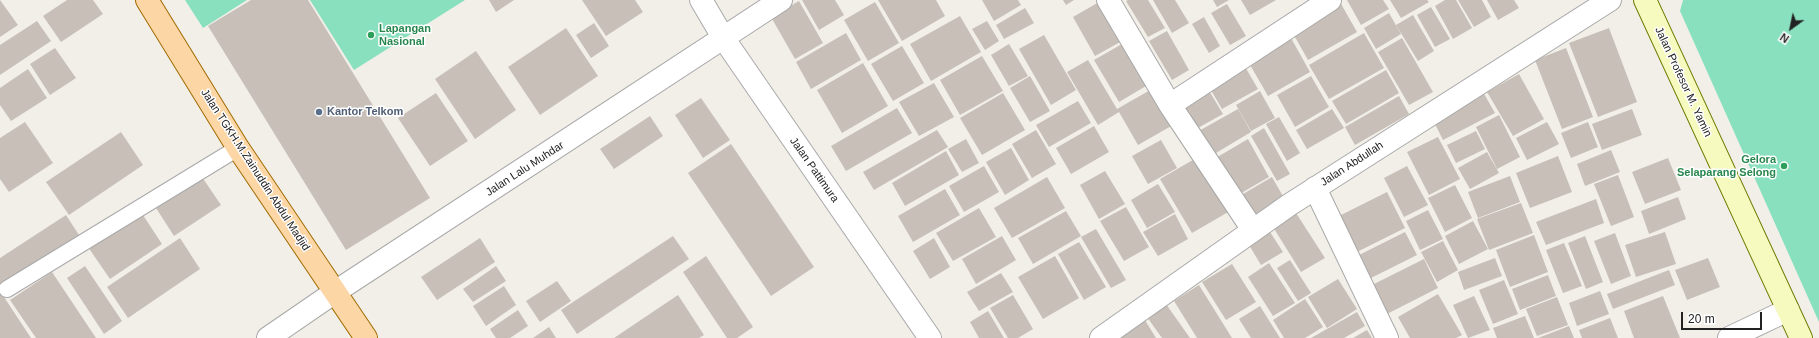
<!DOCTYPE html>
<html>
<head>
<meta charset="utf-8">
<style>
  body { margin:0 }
  #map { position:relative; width:1819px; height:338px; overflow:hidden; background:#f2efe9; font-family:Helvetica,sans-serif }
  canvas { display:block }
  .north { position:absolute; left:1771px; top:8px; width:40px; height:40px; -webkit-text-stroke:3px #fff; paint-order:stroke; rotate:213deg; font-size:11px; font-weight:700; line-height:16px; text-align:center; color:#222 }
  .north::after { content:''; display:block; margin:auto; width:14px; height:18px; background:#222; clip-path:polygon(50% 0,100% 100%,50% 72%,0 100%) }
  .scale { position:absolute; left:1681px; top:312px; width:81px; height:18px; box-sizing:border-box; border:2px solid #222; border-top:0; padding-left:5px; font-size:12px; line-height:14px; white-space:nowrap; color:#222; -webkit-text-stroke:3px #fff; paint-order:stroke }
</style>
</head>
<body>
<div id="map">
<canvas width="1819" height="338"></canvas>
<div class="north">N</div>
<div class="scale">20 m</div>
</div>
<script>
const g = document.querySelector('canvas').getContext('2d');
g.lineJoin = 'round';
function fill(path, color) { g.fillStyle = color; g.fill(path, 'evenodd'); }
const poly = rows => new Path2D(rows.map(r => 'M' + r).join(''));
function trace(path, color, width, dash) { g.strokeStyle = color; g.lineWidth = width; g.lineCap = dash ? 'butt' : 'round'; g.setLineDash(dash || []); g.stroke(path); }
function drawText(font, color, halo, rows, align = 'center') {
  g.font = font + ' Helvetica,sans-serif'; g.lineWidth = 3; g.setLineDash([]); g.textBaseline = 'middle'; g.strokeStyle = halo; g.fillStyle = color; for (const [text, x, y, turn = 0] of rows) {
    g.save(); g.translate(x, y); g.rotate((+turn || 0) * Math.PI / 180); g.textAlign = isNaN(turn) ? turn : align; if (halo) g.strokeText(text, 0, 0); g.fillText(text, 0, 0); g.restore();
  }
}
fill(poly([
  [185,0,247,0,203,28],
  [310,0,465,0,354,70],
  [1683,0,1819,0,1819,322,1680,11]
]), '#88e0be');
fill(poly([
  [0,0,18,25,0,37],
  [67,0,93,0,103,14,61,42,43,16],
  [251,0,308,0,430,198,346,250,208,26],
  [489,0,514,0,496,12],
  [582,0,635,0,643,12,606,36],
  [802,0,835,0,844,15,819,30],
  [878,0,936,0,945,16,902,41],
  [982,0,1018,0,1021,5,994,21],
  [1063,0,1074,0,1066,5],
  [1128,0,1148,0,1165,28,1148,37,1126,1],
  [1153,0,1175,0,1189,23,1172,33],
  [1213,0,1229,0,1217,7],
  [1241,0,1276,0,1250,15],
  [1347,0,1383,0,1389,9,1361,25],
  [1390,0,1427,0,1429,2,1401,18],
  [1445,0,1456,0,1472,28,1453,39,1435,6],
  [1458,0,1482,0,1491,17,1474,27],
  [1487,0,1514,0,1519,8,1498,20],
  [799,1,823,43,795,59,771,17],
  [875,2,899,43,868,61,844,20],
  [1099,2,1122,41,1095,56,1073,17],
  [1340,2,1357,32,1308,60,1291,30],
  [1227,4,1246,36,1230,45,1211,13],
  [1431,7,1450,39,1435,47,1417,15],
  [1025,8,1034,23,1004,39,996,25],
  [1389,13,1401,34,1376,49,1364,28],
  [1413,15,1434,51,1418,61,1396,25],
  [960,16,981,52,931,81,910,44],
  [1204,17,1220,46,1209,53,1192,24],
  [37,21,51,41,0,75,0,45],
  [987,21,999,41,985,50,972,29],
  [594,23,609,46,591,58,576,35],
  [566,28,598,76,540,115,508,67],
  [1609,28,1637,102,1598,117,1569,43],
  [1167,31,1189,70,1172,80,1149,41],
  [846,33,861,60,811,89,796,62],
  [1364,33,1384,68,1329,99,1309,65],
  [1044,35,1076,90,1051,105,1019,49],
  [1291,38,1310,72,1268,96,1249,63],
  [1402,38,1433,92,1409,105,1378,52],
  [1009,44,1028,76,1009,86,991,55],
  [1122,44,1146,86,1119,102,1094,60],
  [902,46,924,83,893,101,871,64],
  [55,48,76,78,50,95,30,64],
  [1566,48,1593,117,1562,129,1535,60],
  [476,51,516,110,475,139,435,79],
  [982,56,1003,91,960,115,940,80],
  [1088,60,1117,109,1152,89,1173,125,1138,145,1119,112,1098,125,1067,72],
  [863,63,888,106,842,133,817,90],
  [1244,65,1258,89,1222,109,1208,85],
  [28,69,47,98,11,121,0,105,0,88],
  [1386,70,1399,93,1346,124,1332,101],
  [1519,74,1544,119,1513,136,1487,92],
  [1030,76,1050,111,1030,122,1010,88],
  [1311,76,1329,107,1295,127,1277,95],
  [934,83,954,117,919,136,899,102],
  [1208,89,1223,114,1196,129,1182,104],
  [1260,91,1275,118,1251,131,1236,105],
  [1483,92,1495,113,1443,140,1432,118],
  [436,93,468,141,430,166,398,118],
  [1003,93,1025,130,982,155,960,118],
  [1399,96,1409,114,1355,145,1345,127],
  [701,98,730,140,703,158,675,115],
  [1078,101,1091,123,1049,147,1036,125],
  [897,108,912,133,846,171,831,146],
  [1238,109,1251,132,1211,156,1197,132],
  [1332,109,1344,128,1307,149,1296,130],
  [1632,109,1642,135,1602,150,1592,124],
  [1499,115,1520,157,1497,169,1476,127],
  [650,116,663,136,614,169,600,149],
  [1279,117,1300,153,1287,161,1266,124],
  [25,122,53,163,9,192,0,179,0,138],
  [1547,122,1559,144,1527,160,1516,138],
  [1588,122,1598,147,1571,158,1561,133],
  [1094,126,1109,152,1071,174,1056,148],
  [1264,128,1290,174,1277,181,1251,136],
  [937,130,948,147,874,190,863,172],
  [1036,130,1056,164,1032,178,1012,144],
  [1476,131,1485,149,1456,163,1447,145],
  [121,132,143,165,69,215,46,182],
  [1438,137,1460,179,1429,195,1407,152],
  [966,139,979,163,962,172,948,149],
  [1248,139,1269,177,1236,196,1214,159],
  [1161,140,1177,168,1148,184,1132,156],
  [731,144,814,267,771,296,688,173],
  [1011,148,1029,180,1005,195,986,162],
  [1611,150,1620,172,1585,186,1577,164],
  [946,151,959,175,905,206,892,183],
  [1487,152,1499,173,1470,189,1458,168],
  [1558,156,1572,192,1530,208,1516,173],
  [1198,157,1230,211,1192,233,1160,179],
  [1668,158,1681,190,1645,204,1632,172],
  [984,166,999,192,964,212,949,186],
  [1407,166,1428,205,1404,217,1384,178],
  [1105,171,1125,204,1099,219,1080,185],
  [1618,175,1634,217,1611,226,1594,184],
  [1510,176,1520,202,1478,218,1468,192],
  [202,177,221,205,174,236,156,208],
  [1047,177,1065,208,1012,238,994,208],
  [1272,177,1284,198,1250,217,1238,197],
  [1158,184,1175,212,1147,228,1131,200],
  [1455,185,1472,218,1445,232,1428,198],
  [945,189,960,215,913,242,898,216],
  [1387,192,1405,228,1351,255,1333,219],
  [1678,197,1686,219,1649,234,1641,211],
  [1596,199,1604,223,1546,245,1536,222],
  [1521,203,1533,233,1489,250,1477,219],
  [1126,207,1149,247,1124,261,1100,221],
  [979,208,996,237,953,261,936,233],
  [1428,210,1443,239,1420,250,1406,221],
  [1066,211,1081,236,1033,264,1018,238],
  [141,212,162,244,110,279,88,247],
  [1296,213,1325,258,1301,272,1273,227],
  [1175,214,1188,239,1158,256,1143,232],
  [66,215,79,235,0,288,0,258],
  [1473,221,1488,249,1459,264,1445,236],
  [1096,229,1126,280,1111,288,1081,237],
  [1270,232,1283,252,1261,265,1249,245],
  [1405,232,1417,255,1365,281,1353,258],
  [1665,232,1676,264,1636,277,1625,245],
  [1615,233,1631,276,1611,284,1594,241],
  [1534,235,1548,272,1510,287,1496,250],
  [673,236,689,259,577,334,561,310],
  [1002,236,1016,260,976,284,962,259],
  [1585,236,1603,282,1586,289,1568,243],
  [180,238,200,269,128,318,107,287],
  [480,238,495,262,437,300,421,277],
  [934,238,950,267,930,279,913,251],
  [1443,241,1458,270,1437,282,1421,252],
  [1079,242,1106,287,1084,300,1058,254],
  [1564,243,1582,286,1563,293,1546,250],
  [706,256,753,327,737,338,727,338,683,272],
  [1055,256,1079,298,1043,319,1018,277],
  [1495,258,1502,276,1464,290,1458,272],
  [1708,258,1720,287,1687,300,1675,270],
  [1424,259,1438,288,1381,317,1366,288],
  [1290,260,1311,293,1298,301,1277,268],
  [1269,263,1295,303,1273,316,1248,277],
  [1232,264,1256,302,1226,320,1202,282],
  [85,266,122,321,104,334,67,278],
  [496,266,506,281,473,302,463,289],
  [1669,270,1675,285,1613,309,1607,294],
  [52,272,96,338,36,338,10,300],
  [1001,273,1013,292,979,311,967,292],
  [1548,275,1556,296,1520,310,1512,289],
  [1338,279,1357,309,1327,328,1308,297],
  [1504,280,1518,314,1493,324,1479,290],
  [557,281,571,301,540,322,526,301],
  [1199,285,1232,338,1197,338,1174,301],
  [504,286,516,305,486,326,473,306],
  [1600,291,1609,314,1577,326,1569,303],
  [2,294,31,338,0,338,0,295],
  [1438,294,1462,335,1456,338,1410,338,1398,317],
  [678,295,704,335,699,338,614,338],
  [1013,295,1033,329,1018,338,1008,338,990,308],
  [1474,296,1490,330,1468,338,1453,305],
  [1663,296,1680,338,1634,338,1624,311],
  [1557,297,1568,325,1537,336,1526,309],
  [1305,299,1323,327,1305,338,1284,338,1273,320],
  [1166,304,1190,338,1162,338,1147,317],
  [1260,306,1280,338,1251,338,1239,319],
  [518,310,528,326,510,338,496,338,490,329],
  [988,311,1004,338,979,338,970,322],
  [1357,312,1365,326,1344,338,1311,338],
  [1525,316,1534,338,1497,338,1493,328],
  [1143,317,1156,338,1109,338],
  [1610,318,1618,338,1582,338,1579,330],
  [1569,326,1574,338,1538,338],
  [549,327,556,338,533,338],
  [1367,330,1372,338,1353,338]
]), '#c7bfb8');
const service = poly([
  [7,289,238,148]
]);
const minor = poly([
  [1108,0,1170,105,1253,230],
  [1170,105,1330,0],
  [1315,188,1387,338],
  [1729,338,1788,310]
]);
const tertiary = poly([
  [701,0,724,39,930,338],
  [268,338,335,292,781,0],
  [1101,338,1289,205,1610,0]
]);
const secondary = poly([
  [1645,0,1801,338]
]);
const primary = poly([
  [147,0,238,148,366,338]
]);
trace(service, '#a9a9a9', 18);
trace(minor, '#a9a9a9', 24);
trace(tertiary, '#a9a9a9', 24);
trace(secondary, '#707d05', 24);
trace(primary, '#a06b00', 24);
trace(service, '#fff', 16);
trace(minor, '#fff', 22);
trace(tertiary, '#fff', 22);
trace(secondary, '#f7fabf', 22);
trace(primary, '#fcd6a4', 22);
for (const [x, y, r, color] of [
  [371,35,4,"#2e9e5b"],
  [319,112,4,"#5c6f8a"],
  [1784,166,4,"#2e9e5b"]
]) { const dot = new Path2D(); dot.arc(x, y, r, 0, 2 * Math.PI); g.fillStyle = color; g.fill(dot); trace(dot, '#fff', 1.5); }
drawText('bold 11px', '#27864d', '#fff', [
  ["Lapangan",379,29],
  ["Nasional",379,42],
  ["Gelora",1776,160,"right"],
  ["Selaparang Selong",1776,173,"right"]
], 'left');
drawText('11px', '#222', '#fff', [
  ["Jalan Profesor M. Yamin",1683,82,65],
  ["Jalan Abdullah",1352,164,-33],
  ["Jalan Lalu Muhdar",525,169,-33],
  ["Jalan TGKH.M.Zainuddin Abdul Madjid",255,170,57],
  ["Jalan Pattimura",814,170,55]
]);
drawText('bold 11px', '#4e5e75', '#fff', [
  ["Kantor Telkom",327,112]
], 'left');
</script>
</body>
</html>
